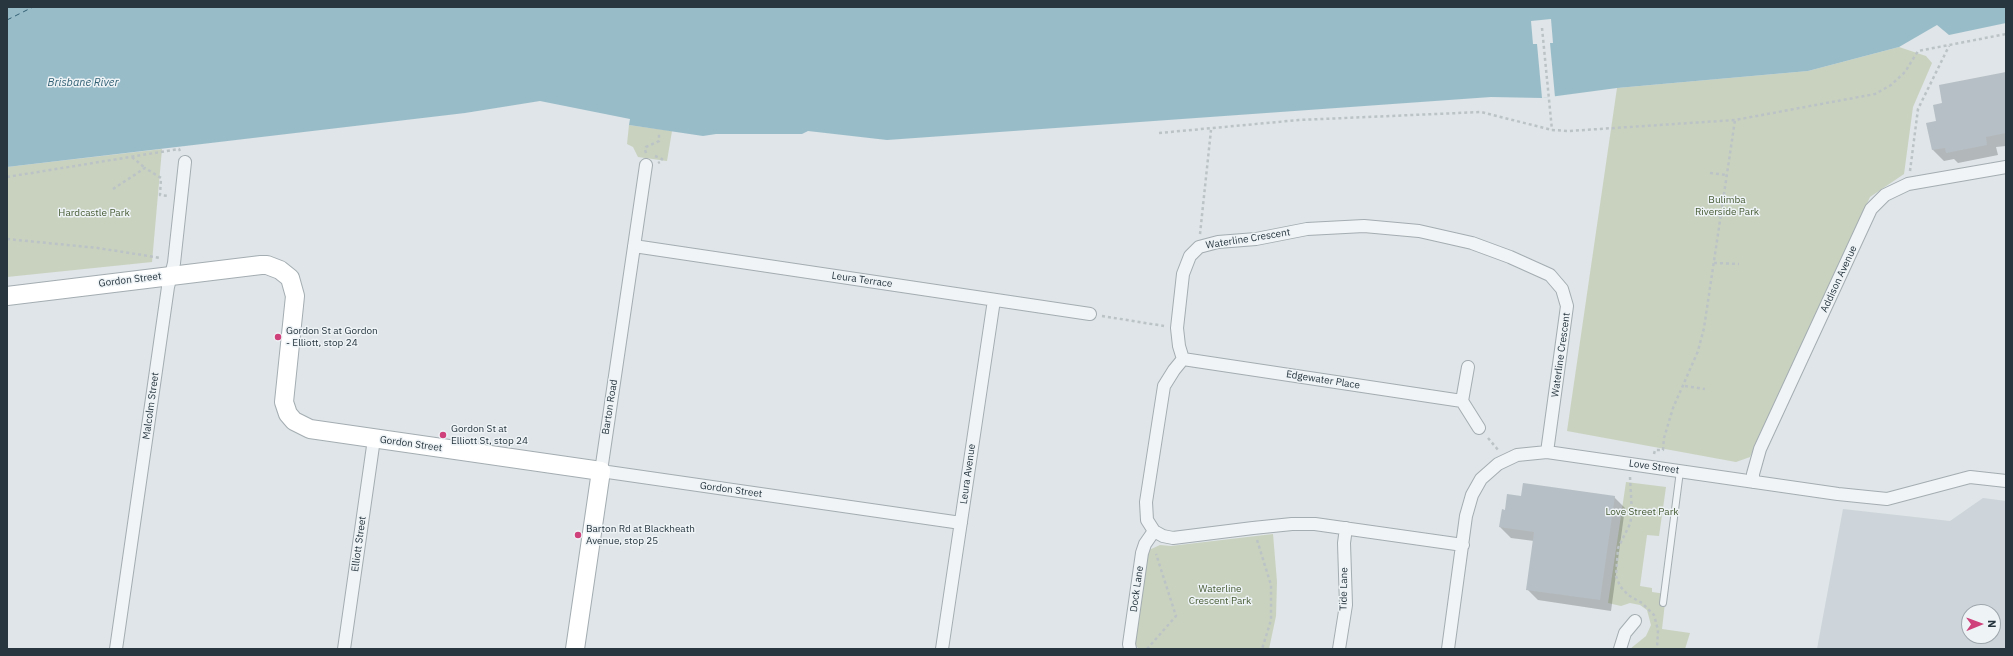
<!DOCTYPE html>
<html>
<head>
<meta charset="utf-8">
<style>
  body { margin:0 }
  #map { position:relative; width:2013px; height:656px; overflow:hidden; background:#dfe5e8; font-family:"IBM Plex Sans",sans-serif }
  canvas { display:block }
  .frame { position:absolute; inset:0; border:8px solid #27363f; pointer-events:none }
  .north { position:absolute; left:1961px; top:604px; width:40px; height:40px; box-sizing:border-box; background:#eef3f6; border:1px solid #9ea7ad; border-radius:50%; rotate:89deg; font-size:11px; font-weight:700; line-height:16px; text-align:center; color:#27363f }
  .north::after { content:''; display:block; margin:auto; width:14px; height:18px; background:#cf417a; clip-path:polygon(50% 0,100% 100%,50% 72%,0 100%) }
</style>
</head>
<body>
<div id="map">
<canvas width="2013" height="656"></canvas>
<div class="frame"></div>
<div class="north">N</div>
</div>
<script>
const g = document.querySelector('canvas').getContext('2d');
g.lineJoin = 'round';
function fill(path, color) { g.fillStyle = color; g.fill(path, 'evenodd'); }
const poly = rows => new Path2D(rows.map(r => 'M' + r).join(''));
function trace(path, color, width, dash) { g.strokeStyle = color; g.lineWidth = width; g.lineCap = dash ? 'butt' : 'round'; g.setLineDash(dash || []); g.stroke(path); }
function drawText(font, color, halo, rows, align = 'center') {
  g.font = font + ' "IBM Plex Sans",sans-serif'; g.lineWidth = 3; g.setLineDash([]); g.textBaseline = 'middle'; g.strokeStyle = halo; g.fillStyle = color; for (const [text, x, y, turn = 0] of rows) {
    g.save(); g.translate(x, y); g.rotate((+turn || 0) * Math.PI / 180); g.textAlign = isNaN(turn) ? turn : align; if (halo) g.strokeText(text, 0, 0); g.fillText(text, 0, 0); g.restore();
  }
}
fill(poly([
  [1983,498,2006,501,2006,649,1817,649,1843,509,1950,521],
  [1969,612,1993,612,1993,636,1969,636]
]), '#cdd5da');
fill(poly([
  [1899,47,1926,56,1932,63,1913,107,1904,174,1870,197,1750,457,1736,462,1567,431,1617,88,1808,71],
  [629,125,672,131,667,161,638,157,633,147,627,144],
  [162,149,152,262,7,277,7,167],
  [1626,482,1666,487,1659,536,1647,535,1640,586,1652,588,1652,592,1666,594,1662,629,1690,633,1685,649,1630,649,1646,636,1651,625,1647,610,1640,605,1630,603,1621,606,1608,603],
  [1273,534,1277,582,1276,616,1269,649,1139,649,1134,644,1147,551,1160,545,1171,546]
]), '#c9d2bf');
fill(poly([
  [7,7,2006,7,2006,23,1949,35,1937,25,1899,47,1808,71,1617,88,1542,98,1491,97,887,140,808,131,802,134,716,134,703,136,629,125,630,119,540,101,465,113,7,167]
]), '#99bcc9');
fill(poly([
  [1551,19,1553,43,1550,43,1555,97,1542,98,1537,44,1533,44,1531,21]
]), '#dfe5e8');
fill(poly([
  [2006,73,2006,146,1996,147,1998,155,1958,163,1954,159,1944,161,1933,150,1937,122,1944,104],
  [1522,497,1614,497,1625,508,1611,611,1538,600,1527,589,1534,541,1511,538,1500,527,1506,511]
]), '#0003');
trace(poly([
  [7,20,33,7]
]), '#316074', 1, [5, 4]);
fill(poly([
  [2006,72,2006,133,1986,137,1987,145,1946,153,1945,148,1932,150,1926,123,1936,121,1933,105,1942,103,1939,85],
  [1523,483,1615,496,1600,600,1526,590,1534,532,1499,527,1502,509,1505,510,1507,494,1521,496]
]), '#b6bfc5');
const lane = poly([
  [1663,603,1680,471]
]);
const street = poly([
  [646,165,601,471,961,523],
  [634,246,1090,314],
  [1183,359,1462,401],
  [1468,367,1462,401,1479,428],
  [1753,482,1753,474,1760,449,1871,209,1885,195,1908,184,2006,167],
  [1463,545,1315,524,1292,524,1253,528,1173,538,1163,536,1154,531,1147,520,1146,502,1164,386,1174,370,1183,359,1179,346,1177,328,1183,274,1190,256,1199,247,1218,242,1256,239,1307,229,1364,226,1419,231,1472,243,1510,257,1550,275,1562,289,1567,306,1547,452],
  [116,649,168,287,174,263,185,162],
  [344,649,374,439],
  [942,649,994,300],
  [1130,649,1129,644,1142,553,1145,544,1154,531],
  [1339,649,1346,605,1344,543,1346,528],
  [1448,649,1466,516,1472,495,1481,479,1498,464,1517,455,1547,452,1838,494,1887,499,1970,477,2006,481],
  [1620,649,1625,633,1635,621]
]);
const secondary = poly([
  [7,296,261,265,267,265,280,270,290,278,295,296,284,402,288,414,294,421,310,429,601,471,575,649]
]);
trace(lane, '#a4adb2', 8);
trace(street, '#a4adb2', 14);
trace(secondary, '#a4adb2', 20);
trace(poly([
  [1542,28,1552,130],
  [1159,133,1299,120,1481,112,1552,130,1569,131,1735,120,1875,94,1891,85,1905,72,1918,51,2006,34],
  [646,153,645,150,646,147,659,141,659,134],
  [655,156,662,159,662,161,658,163],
  [132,157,145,168],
  [1910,171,1918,109,1949,46],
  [1710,173,1727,175],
  [7,177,179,149,180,151],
  [113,189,145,168,161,178,160,195,169,196],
  [1200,234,1211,130],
  [7,239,98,248,161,258],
  [1714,263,1739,264],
  [1102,316,1164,326],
  [1685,386,1705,389],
  [1488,438,1499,451],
  [1654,454,1655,450,1663,450,1664,438,1673,408,1698,351,1704,328,1735,120],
  [1630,477,1632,514,1630,524,1618,548,1616,576,1620,586,1628,595,1642,603,1654,615,1658,630,1657,649],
  [1257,540,1271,585,1271,620,1262,649],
  [1147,649,1176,616,1156,554]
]), '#bcc3c6', 2.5, [3, 3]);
trace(lane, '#f1f4f6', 6);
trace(street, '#f1f4f6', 12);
trace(secondary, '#fff', 18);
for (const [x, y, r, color] of [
  [278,337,4,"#cf417a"],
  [443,435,4,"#cf417a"],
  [578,535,4,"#cf417a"]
]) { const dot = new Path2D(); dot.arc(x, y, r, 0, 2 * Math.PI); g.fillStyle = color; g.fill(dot); trace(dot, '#eef3f6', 1.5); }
drawText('10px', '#465b34', '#eef3f6', [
  ["Bulimba",1727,200],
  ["Riverside Park",1727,212],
  ["Hardcastle Park",94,213],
  ["Love Street Park",1642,512],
  ["Waterline",1220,589],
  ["Crescent Park",1220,601]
]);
drawText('10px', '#27363f', '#eef3f6', [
  ["Waterline Crescent",1248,239,-9],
  ["Addison Avenue",1839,279,-65],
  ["Gordon Street",130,280,-7],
  ["Leura Terrace",862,280,8],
  ["Waterline Crescent",1561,355,-82],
  ["Edgewater Place",1323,380,9],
  ["Malcolm Street",151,406,-82],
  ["Barton Road",610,407,-81],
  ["Gordon Street",411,444,8],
  ["Love Street",1654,467,8],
  ["Leura Avenue",968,474,-82],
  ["Gordon Street",731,490,8],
  ["Elliott Street",359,544,-82],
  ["Dock Lane",1137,589,-82],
  ["Tide Lane",1344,589,-89]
]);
drawText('10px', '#27363f', '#eef3f6', [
  ["Gordon St at Gordon",286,331],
  ["- Elliott, stop 24",286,343],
  ["Gordon St at",451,429],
  ["Elliott St, stop 24",451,441],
  ["Barton Rd at Blackheath",586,529],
  ["Avenue, stop 25",586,541]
], 'left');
drawText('italic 11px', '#316074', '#eef3f6', [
  ["Brisbane River",83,83]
]);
</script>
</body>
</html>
